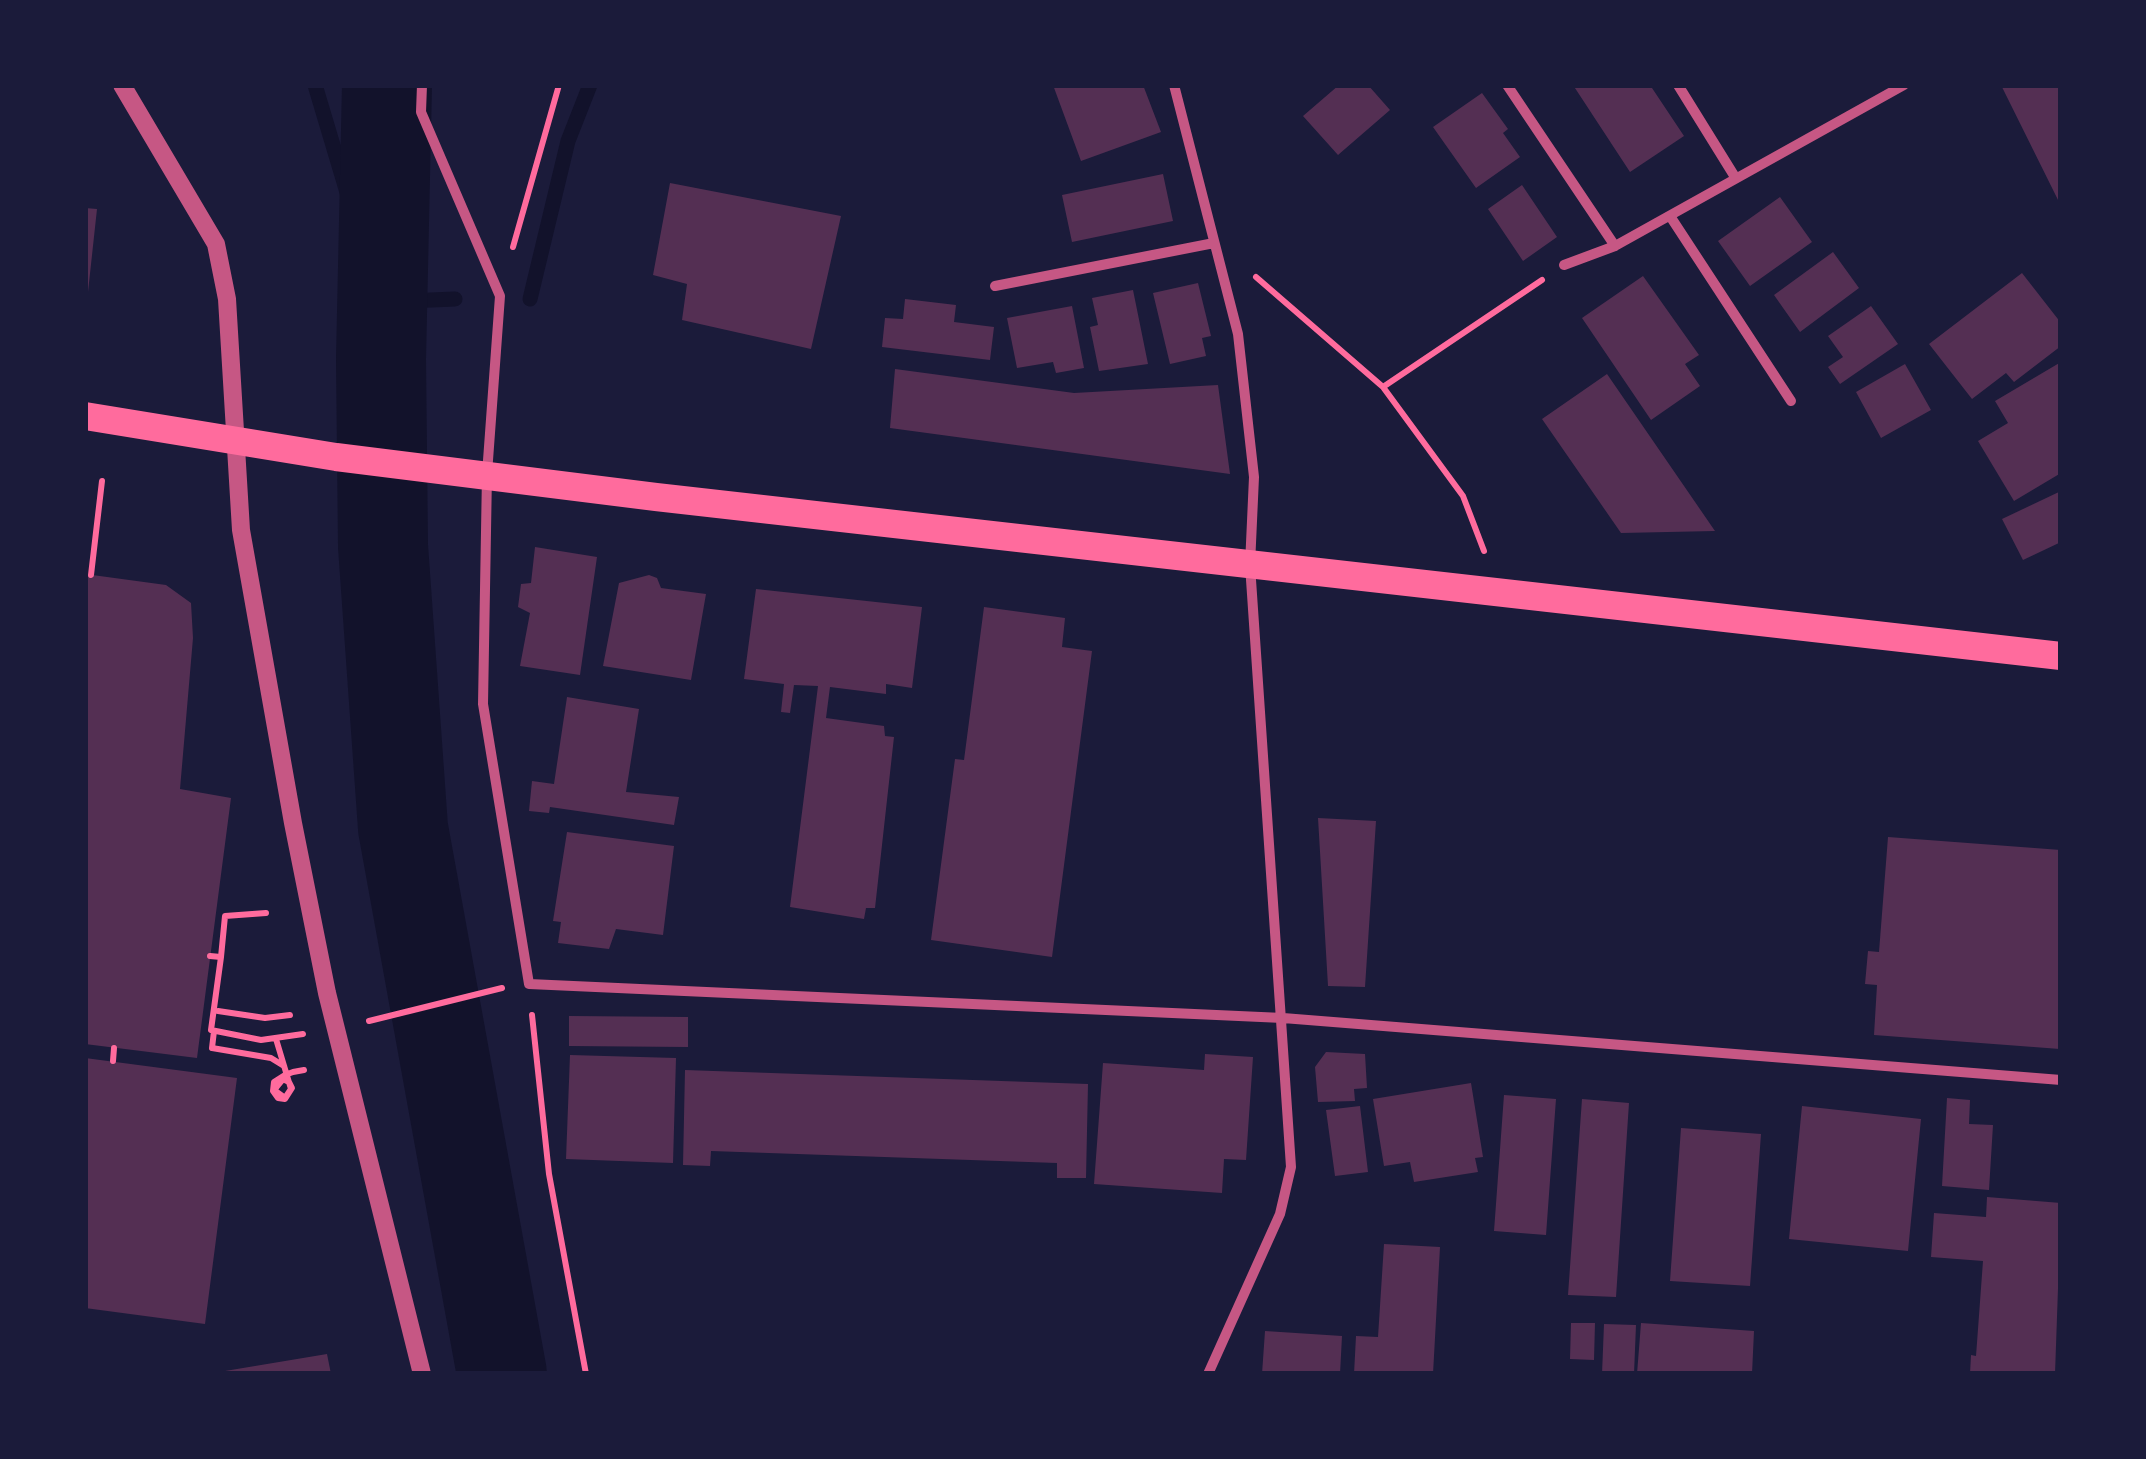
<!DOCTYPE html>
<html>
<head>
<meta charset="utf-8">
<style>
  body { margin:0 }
  #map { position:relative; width:2146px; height:1459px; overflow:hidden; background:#1b1b3a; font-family:"Roboto Condensed",sans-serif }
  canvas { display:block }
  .frame { position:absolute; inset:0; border:88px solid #1b1b3a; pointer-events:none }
</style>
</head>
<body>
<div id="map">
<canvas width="2146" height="1459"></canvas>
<div class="frame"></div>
</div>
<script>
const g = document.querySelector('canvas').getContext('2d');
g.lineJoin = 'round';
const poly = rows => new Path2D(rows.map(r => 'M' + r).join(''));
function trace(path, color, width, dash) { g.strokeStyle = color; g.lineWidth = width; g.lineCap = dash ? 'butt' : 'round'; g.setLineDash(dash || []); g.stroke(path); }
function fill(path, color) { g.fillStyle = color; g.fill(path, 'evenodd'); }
trace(poly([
  [315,85,352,209,384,286],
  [530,299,568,141,590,85],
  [383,302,455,299]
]), '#12122b', 15);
trace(poly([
  [387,85,381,359,383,546,403,828,502,1374]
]), '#12122b', 90);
fill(poly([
  [1053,85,1143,85,1161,132,1081,161],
  [1339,85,1368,85,1390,110,1338,155,1303,116],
  [1573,85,1650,85,1684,136,1630,172],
  [2001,85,2061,85,2061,206],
  [1482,93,1508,129,1503,133,1520,157,1476,188,1433,127],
  [1163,174,1173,221,1072,242,1062,195],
  [670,183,841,216,811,349,682,320,687,284,653,275],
  [1522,185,1557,237,1523,261,1488,209],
  [1780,197,1812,242,1750,286,1718,241],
  [85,208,97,209,88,292,85,292],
  [1833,252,1859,288,1800,332,1774,295],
  [2022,273,2061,323,2061,346,2014,382,2006,373,1972,399,1929,344],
  [1643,276,1699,355,1685,364,1700,386,1651,420,1582,318],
  [1198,283,1211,336,1202,338,1206,356,1170,364,1153,293],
  [1133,290,1148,364,1099,371,1090,327,1098,325,1092,298],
  [905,299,956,305,954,322,994,327,990,360,882,347,885,318,903,319],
  [1072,306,1084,368,1056,373,1053,362,1017,368,1007,318],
  [1871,306,1898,344,1840,384,1828,367,1843,357,1828,336],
  [2061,362,2061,473,2014,501,1978,441,2008,423,1995,401],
  [1905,364,1931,410,1881,438,1856,392],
  [895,369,1074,393,1218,385,1230,474,890,428],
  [1607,374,1715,531,1621,533,1542,419],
  [2061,491,2061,542,2023,560,2002,519],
  [535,547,597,557,580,675,520,666,530,613,518,607,521,584,531,583],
  [85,574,166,585,191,603,193,638,180,789,231,798,197,1058,85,1044],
  [649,575,657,578,661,588,706,594,691,680,603,666,619,583],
  [756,589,922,607,912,688,886,684,886,694,830,687,826,718,884,726,885,736,894,737,875,908,866,908,864,919,790,907,818,686,794,685,790,713,781,712,784,684,744,679],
  [984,607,1065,618,1062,647,1092,651,1052,957,931,940,955,759,964,760],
  [567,697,639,709,626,792,679,797,674,825,550,807,549,813,529,811,532,781,554,784],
  [1318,818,1376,821,1365,987,1328,986],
  [567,832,674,846,663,935,616,929,609,949,558,943,561,922,553,921],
  [1888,837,2061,850,2060,1049,1874,1035,1877,985,1865,984,1868,951,1879,952],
  [569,1016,688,1017,688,1047,569,1046],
  [1326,1052,1365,1054,1367,1088,1354,1089,1355,1101,1318,1102,1315,1067],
  [1205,1054,1253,1057,1246,1160,1224,1159,1222,1193,1094,1184,1103,1063,1204,1070],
  [570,1055,676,1058,673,1163,566,1159],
  [85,1058,237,1078,205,1324,85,1308],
  [685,1070,1088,1084,1086,1178,1057,1178,1057,1163,711,1151,710,1166,683,1165],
  [1471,1083,1483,1157,1475,1158,1478,1172,1414,1182,1410,1162,1384,1166,1373,1099],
  [1504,1095,1556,1099,1546,1235,1494,1231],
  [1947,1098,1970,1100,1969,1124,1993,1125,1989,1190,1942,1186],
  [1582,1099,1629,1103,1616,1297,1568,1295],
  [1360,1106,1368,1172,1335,1176,1326,1110],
  [1802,1106,1921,1119,1908,1251,1789,1239],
  [1681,1128,1761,1134,1750,1286,1670,1281],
  [1987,1197,2061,1203,2055,1374,1970,1374,1971,1355,1976,1356,1983,1261,1931,1257,1934,1213,1986,1217],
  [1384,1244,1440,1247,1433,1374,1354,1374,1356,1336,1378,1337],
  [1571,1323,1595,1323,1594,1360,1570,1359],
  [1641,1323,1754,1331,1752,1374,1637,1374],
  [1604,1324,1636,1325,1634,1374,1602,1374],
  [1265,1331,1342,1336,1340,1374,1262,1374],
  [327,1354,331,1374,219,1374,219,1372]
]), '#542f53');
trace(poly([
  [513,247,559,85],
  [1256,277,1383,387,1463,496,1484,551],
  [1383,387,1542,280],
  [91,575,102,481],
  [210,956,221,957,211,1030,261,1040,303,1034],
  [221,957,225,916,266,913],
  [218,1011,265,1018,290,1015],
  [532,1015,549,1174,586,1374],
  [369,1021,502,988],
  [214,1031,212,1048,271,1058,284,1066],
  [276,1039,291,1089,285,1098,274,1090,283,1079,289,1082,292,1088,285,1099,278,1098,273,1091,274,1082,285,1075,293,1072,304,1070],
  [113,1061,114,1048]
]), '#ff6b9d', 6);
trace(poly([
  [422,85,421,112,500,296,487,474,483,704,529,984,1283,1018,2061,1080],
  [1174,85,1238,334,1254,477,1250,565,1291,1167,1280,1214,1208,1374],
  [1507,85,1615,246],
  [1678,85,1735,177],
  [1670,216,1791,401],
  [1564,265,1615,246,1904,85],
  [995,286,1214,243]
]), '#c65784', 10);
trace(poly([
  [122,85,216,244,227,299,241,530,293,823,327,993,422,1374]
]), '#c65784', 18);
trace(poly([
  [85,416,336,457,656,497,2061,656]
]), '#ff6b9d', 28);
</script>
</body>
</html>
